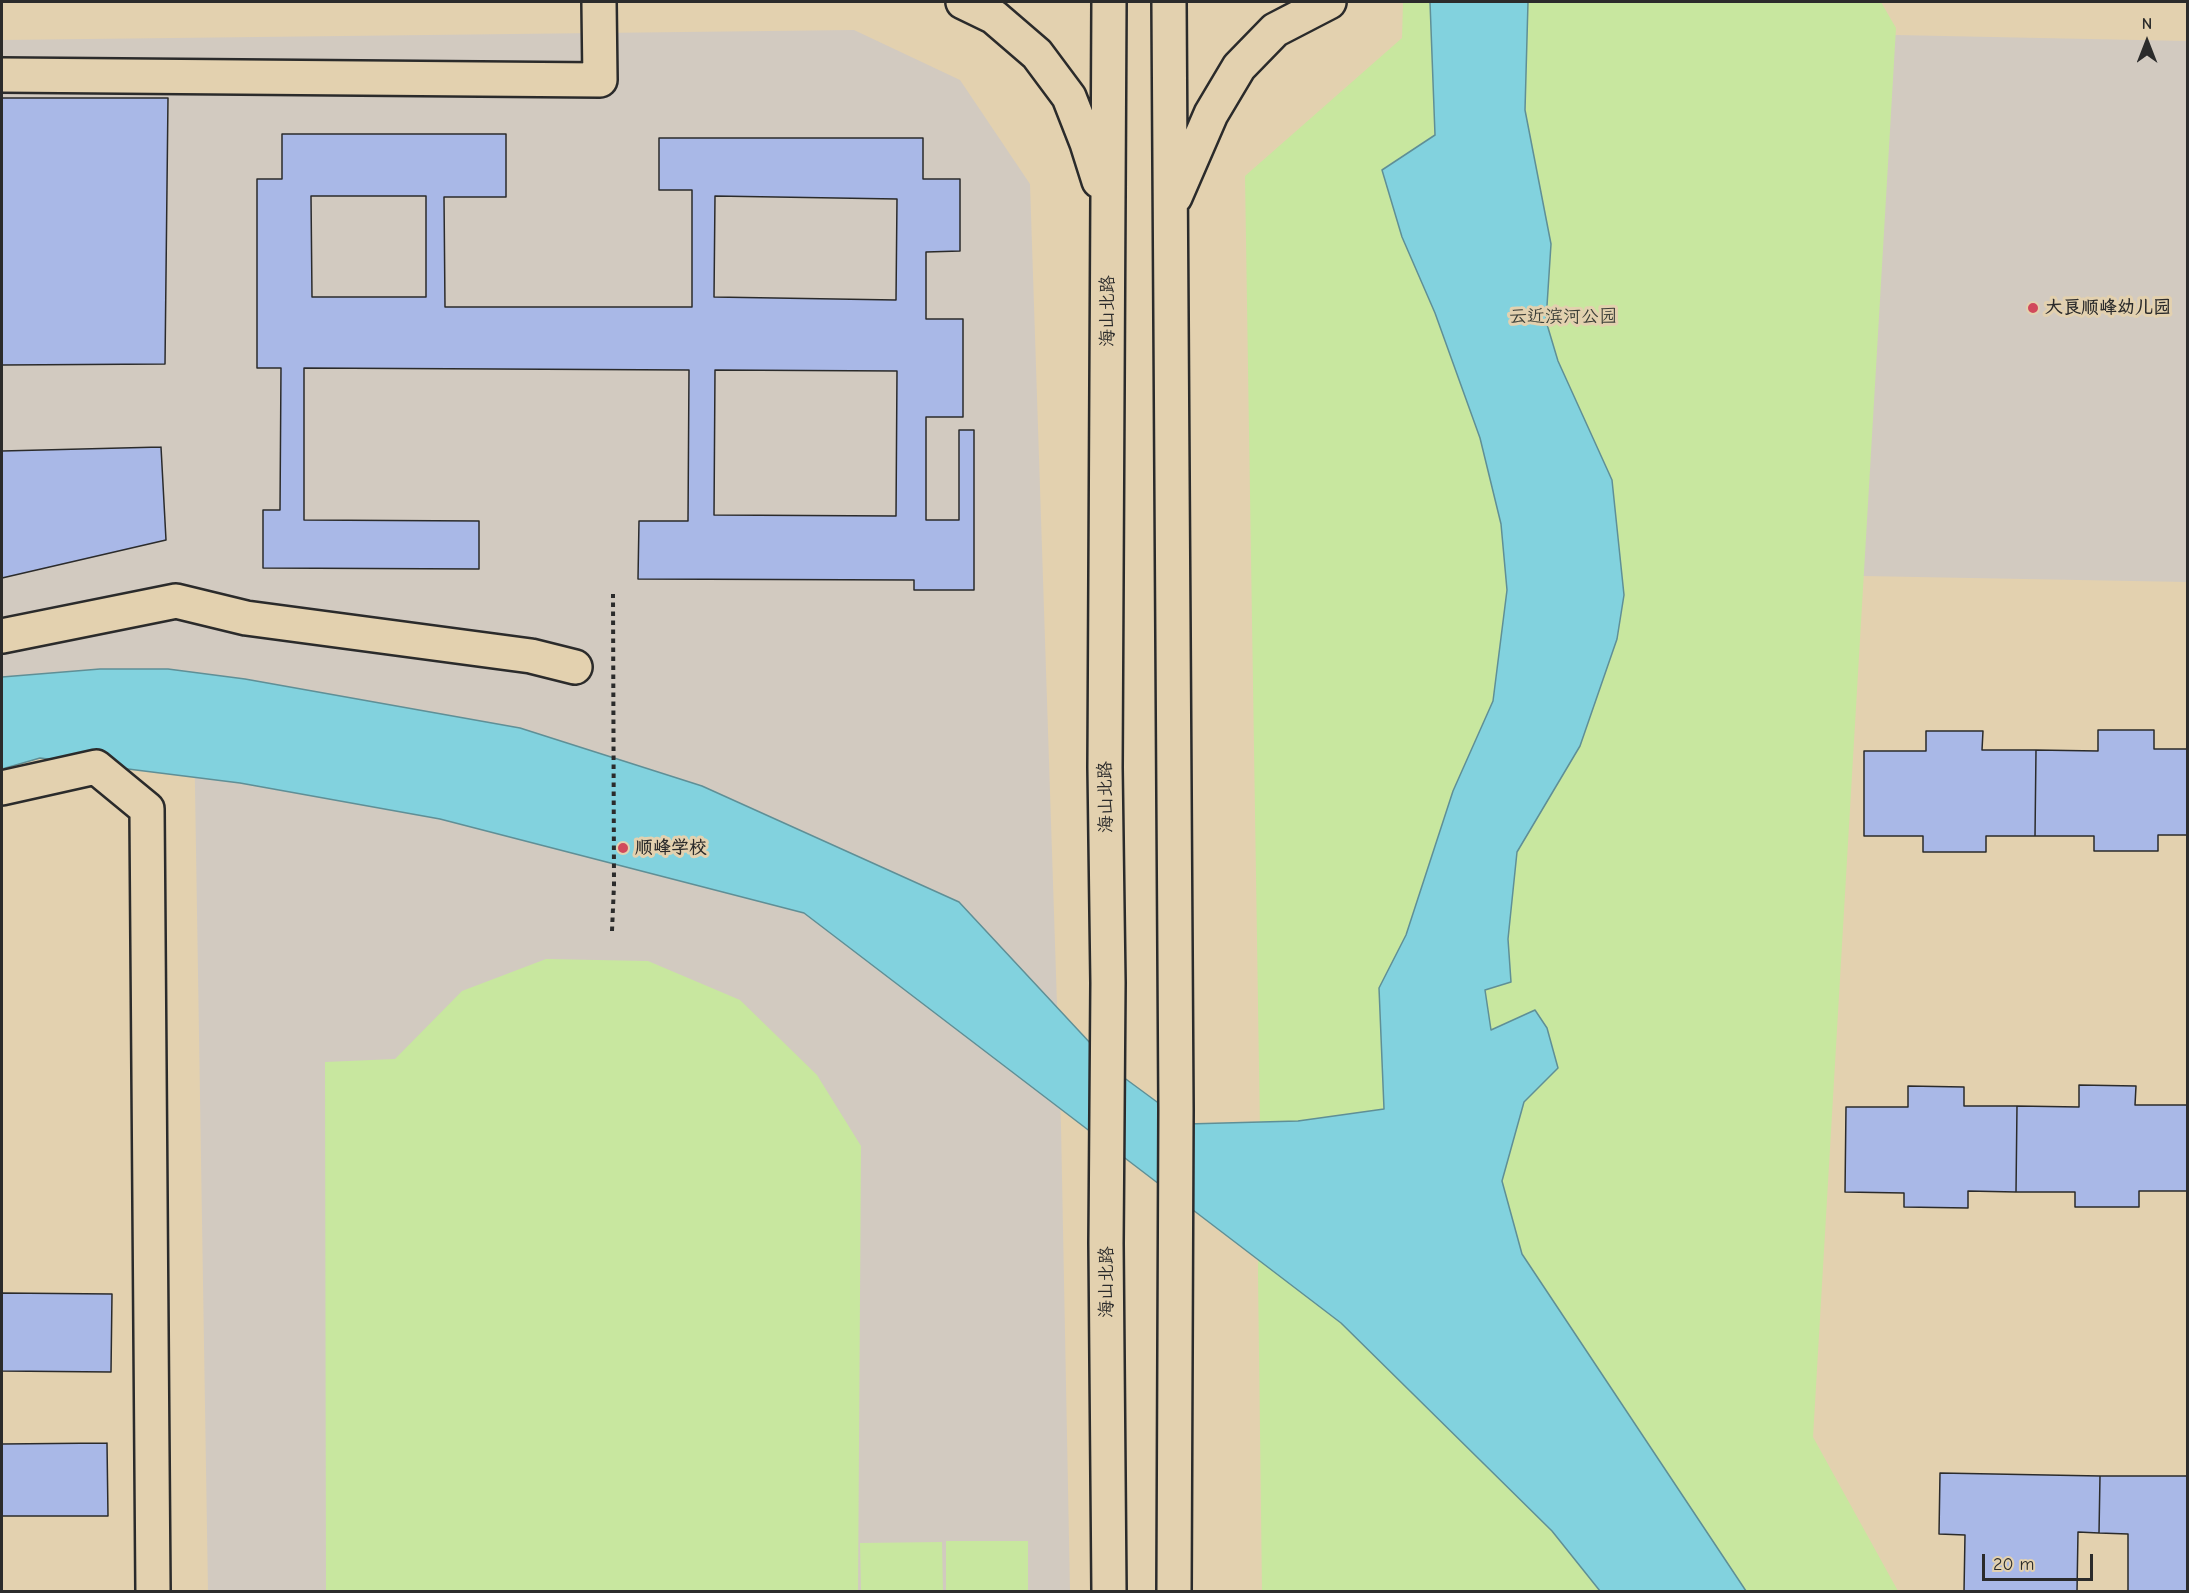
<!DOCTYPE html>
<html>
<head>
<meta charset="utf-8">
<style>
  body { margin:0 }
  #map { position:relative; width:2189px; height:1593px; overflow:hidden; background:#e3d1af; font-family:"Comic Neue",sans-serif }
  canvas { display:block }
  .frame { position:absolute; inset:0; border:3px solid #2b2b2b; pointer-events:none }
  .north { position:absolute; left:2117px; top:12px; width:60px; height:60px; -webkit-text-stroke:4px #e3d1af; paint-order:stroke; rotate:0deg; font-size:16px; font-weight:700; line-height:24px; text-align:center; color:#2b2b2b }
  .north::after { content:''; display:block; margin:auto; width:21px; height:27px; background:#2b2b2b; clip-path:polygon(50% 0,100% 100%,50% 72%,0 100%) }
  .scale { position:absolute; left:1982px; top:1554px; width:111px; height:27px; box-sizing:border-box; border:3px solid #2b2b2b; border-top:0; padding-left:8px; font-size:18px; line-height:21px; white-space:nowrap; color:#2b2b2b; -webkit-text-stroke:4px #e3d1af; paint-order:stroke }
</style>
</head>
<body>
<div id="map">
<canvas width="2189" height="1593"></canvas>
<div class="frame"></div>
<div class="north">N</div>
<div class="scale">20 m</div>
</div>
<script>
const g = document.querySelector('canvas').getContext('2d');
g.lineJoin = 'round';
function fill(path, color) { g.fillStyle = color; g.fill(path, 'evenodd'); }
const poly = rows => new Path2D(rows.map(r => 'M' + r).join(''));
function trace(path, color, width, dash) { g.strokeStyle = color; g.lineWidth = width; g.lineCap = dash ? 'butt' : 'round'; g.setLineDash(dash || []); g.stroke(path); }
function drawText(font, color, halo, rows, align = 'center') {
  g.font = font + ' "Comic Neue","LXGW WenKai TC",sans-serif'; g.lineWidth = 6; g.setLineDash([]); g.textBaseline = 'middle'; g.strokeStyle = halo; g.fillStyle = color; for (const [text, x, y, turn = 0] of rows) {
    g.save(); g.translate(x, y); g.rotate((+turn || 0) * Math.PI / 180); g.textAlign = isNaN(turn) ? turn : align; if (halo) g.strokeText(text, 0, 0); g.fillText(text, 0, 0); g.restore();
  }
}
fill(poly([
  [854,30,960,80,1030,184,1061,1126,1070,1591,208,1591,194,726,2,739,2,40],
  [1895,35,2187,41,2187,582,1863,576]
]), '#d2cac0');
fill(poly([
  [1403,2,1881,2,1896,28,1813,1437,1898,1591,1262,1591,1258,1273,1260,1130,1245,176,1402,38],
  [546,959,648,961,740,1000,817,1075,861,1146,858,1591,326,1591,325,1062,395,1059,462,991],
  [946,1541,1028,1541,1028,1591,946,1591],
  [942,1542,943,1591,861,1591,860,1543]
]), '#c8e79f');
const water = poly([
  [1430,2,1528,2,1525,110,1551,244,1546,321,1558,361,1612,480,1624,595,1617,639,1580,746,1517,852,1508,939,1511,982,1485,990,1491,1030,1535,1010,1547,1028,1558,1068,1524,1102,1502,1181,1522,1254,1746,1591,1600,1591,1552,1531,1341,1323,804,913,440,819,240,783,40,758,2,769,2,677,100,669,168,669,245,679,520,728,702,786,959,902,1119,1074,1187,1124,1298,1121,1384,1109,1379,988,1406,935,1453,791,1493,701,1507,590,1501,524,1480,438,1435,313,1402,237,1382,170,1435,135,1430,2]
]);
fill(water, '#82d2de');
trace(water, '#5f8f96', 1.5);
const building = poly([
  [2,98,168,98,165,364,2,365,2,98],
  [282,134,506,134,506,197,444,197,445,307,692,307,692,190,659,190,659,138,923,138,923,179,960,179,960,251,926,252,926,319,963,319,963,417,926,417,926,520,959,520,959,430,974,430,974,590,914,590,914,580,638,579,639,521,688,521,689,370,304,368,304,520,479,521,479,569,263,568,263,510,280,510,281,368,257,368,257,179,282,179,282,134],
  [311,196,426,196,426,297,312,297,311,196],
  [715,196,897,199,896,300,714,297,715,196],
  [715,370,897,371,896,516,714,515,715,370],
  [161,447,166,540,2,578,2,451,161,447],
  [2098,730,2154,730,2154,749,2188,749,2188,835,2158,835,2158,851,2094,851,2094,836,2035,836,2036,750,2098,751,2098,730],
  [1926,731,1983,731,1982,750,2036,750,2035,836,1986,836,1986,852,1923,852,1923,836,1864,836,1864,751,1926,751,1926,731],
  [2079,1085,2136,1086,2135,1105,2188,1105,2187,1191,2139,1191,2139,1207,2075,1207,2075,1192,2016,1192,2017,1106,2079,1107,2079,1085],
  [1908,1086,1964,1087,1964,1106,2017,1106,2016,1192,1968,1191,1968,1208,1904,1207,1904,1193,1845,1192,1846,1107,1908,1107,1908,1086],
  [2,1293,112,1294,111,1372,2,1371,2,1293],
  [107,1443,108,1516,2,1516,2,1444,107,1443],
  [1940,1473,2100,1476,2099,1533,2078,1532,2077,1592,1964,1592,1965,1535,1939,1534,1940,1473],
  [2100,1476,2188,1476,2188,1592,2128,1592,2128,1534,2099,1533,2100,1476]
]);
fill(building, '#a9b8e7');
trace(building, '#2b2b2b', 1.5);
const minor = poly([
  [2,75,600,80,599,2],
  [2,636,176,601,246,618,531,656,575,667],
  [2,788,96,767,147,809,153,1592]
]);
const tertiary = poly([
  [963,2,994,17,1037,54,1069,97,1087,143,1099,181],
  [1109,2,1105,767,1108,983,1106,1243,1109,1592],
  [1169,2,1176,1110,1174,1592],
  [1175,197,1211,114,1239,67,1275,30,1329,2]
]);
trace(minor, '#2b2b2b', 38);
trace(tertiary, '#2b2b2b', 38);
trace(poly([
  [612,931,614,885,613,594]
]), '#2b2b2b', 4, [4.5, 4.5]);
trace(minor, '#e3d1af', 33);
trace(tertiary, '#e3d1af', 33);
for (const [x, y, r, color] of [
  [2033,308,6,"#d1495b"],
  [623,848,6,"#d1495b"]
]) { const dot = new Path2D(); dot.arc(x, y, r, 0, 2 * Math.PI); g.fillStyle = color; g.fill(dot); trace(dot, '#e3d1af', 2); }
drawText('bold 18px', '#2b2b2b', '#e3d1af', [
  ["大良顺峰幼儿园",2045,308],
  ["顺峰学校",635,848]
], 'left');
drawText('18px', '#2b2b2b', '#e3d1af', [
  ["海山北路",1108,311,-90],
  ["海山北路",1106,797,-91],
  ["海山北路",1107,1282,-90]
]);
drawText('18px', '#3b3e37', '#e3d1af', [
  ["云近滨河公园",1563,317]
]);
</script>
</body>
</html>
